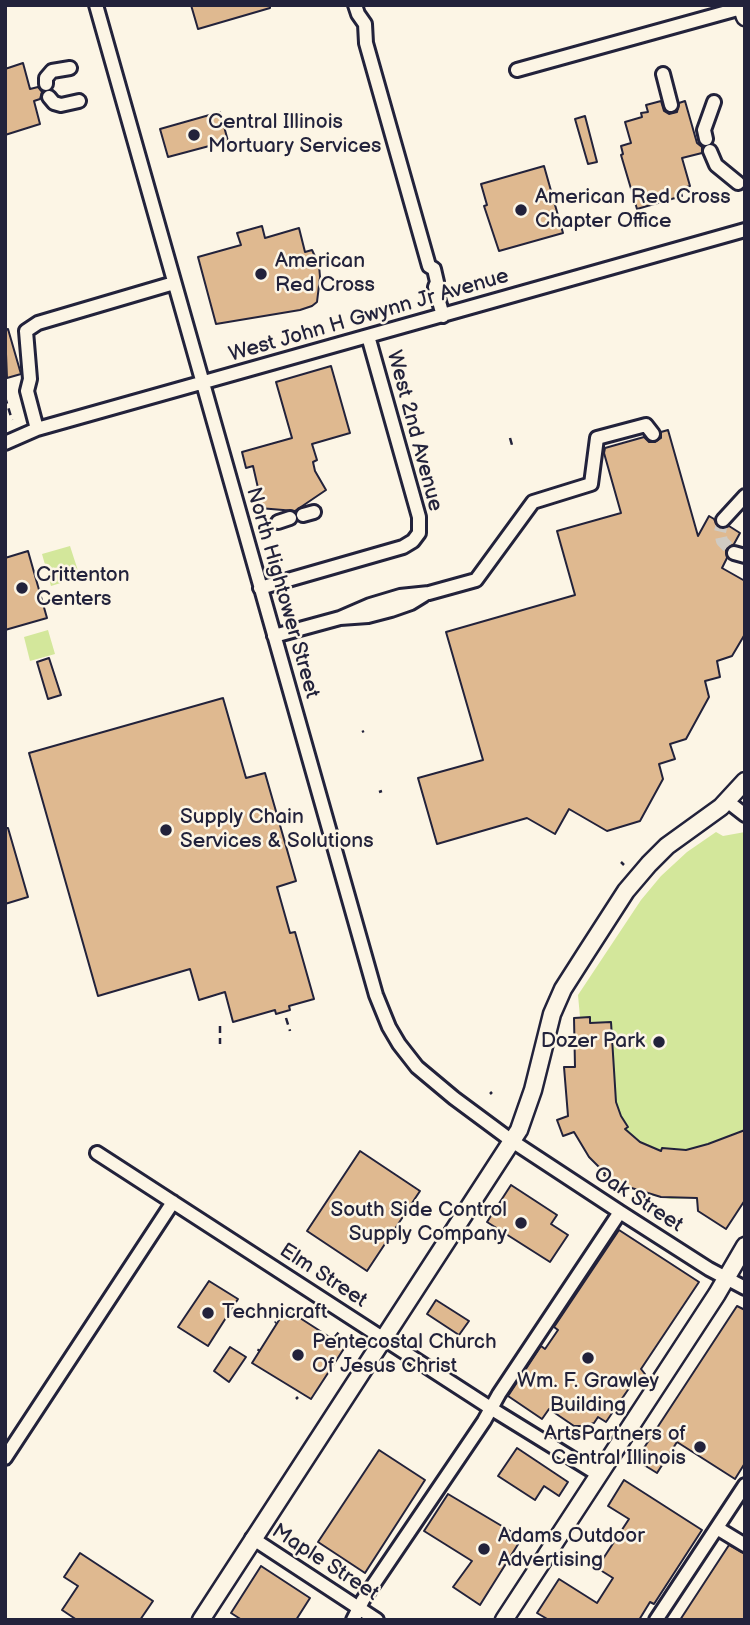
<!DOCTYPE html>
<html>
<head>
<meta charset="utf-8">
<style>
  body { margin:0 }
  #map { position:relative; width:750px; height:1625px; overflow:hidden; background:#fcf5e5; font-family:"Balsamiq Sans",sans-serif }
  canvas { display:block }
  .frame { position:absolute; inset:0; border:7px solid #22223b; pointer-events:none }
</style>
</head>
<body>
<div id="map">
<canvas width="750" height="1625"></canvas>
<div class="frame"></div>
</div>
<script>
const g = document.querySelector('canvas').getContext('2d');
g.lineJoin = 'round';
function fill(path, color) { g.fillStyle = color; g.fill(path, 'evenodd'); }
const poly = rows => new Path2D(rows.map(r => 'M' + r).join(''));
function trace(path, color, width, dash) { g.strokeStyle = color; g.lineWidth = width; g.lineCap = dash ? 'butt' : 'round'; g.setLineDash(dash || []); g.stroke(path); }
function drawText(font, color, halo, rows, align = 'center') {
  g.font = font + ' "Balsamiq Sans",sans-serif'; g.lineWidth = 5; g.setLineDash([]); g.textBaseline = 'middle'; g.strokeStyle = halo; g.fillStyle = color; for (const [text, x, y, turn = 0] of rows) {
    g.save(); g.translate(x, y); g.rotate((+turn || 0) * Math.PI / 180); g.textAlign = isNaN(turn) ? turn : align; if (halo) g.strokeText(text, 0, 0); g.fillText(text, 0, 0); g.restore();
  }
}
fill(poly([
  [70,546,80,577,51,586,42,554],
  [48,630,55,654,30,661,24,637],
  [716,832,723,836,745,832,745,1200,726,1229,698,1211,696,1198,671,1199,649,1195,625,1186,621,1190,607,1181,608,1179,604,1175,605,1173,568,1116,564,1067,575,1066,574,1018,580,1017,578,995,641,900,661,876,687,852]
]), '#d3e79b');
const building = poly([
  [191,5,270,5,270,8,198,29,191,5],
  [23,63,30,89,38,87,42,92,40,99,34,101,40,124,5,135,5,69,23,63],
  [661,101,664,111,669,114,677,112,679,103,685,101,697,143,702,147,702,153,682,158,690,186,680,189,682,196,637,209,621,155,623,154,621,146,631,143,625,122,642,117,641,113,648,112,646,105,661,101],
  [220,112,228,141,168,157,160,129,220,112],
  [585,116,597,162,588,164,575,119,585,116],
  [544,166,563,233,499,251,484,206,487,205,481,184,544,166],
  [262,226,265,238,299,228,305,252,312,250,319,265,320,277,317,302,312,306,300,310,216,324,198,257,241,245,237,233,262,226],
  [8,329,21,374,7,378,5,330,8,329],
  [331,366,350,433,312,444,317,460,313,462,315,471,326,490,295,511,259,508,258,488,253,466,246,468,242,452,292,438,276,382,331,366],
  [668,430,698,536,709,516,714,519,718,527,722,529,729,526,740,533,734,544,726,550,727,558,722,568,745,581,745,634,732,656,717,661,720,677,705,681,709,697,686,739,670,744,675,759,659,764,663,779,640,821,607,831,569,809,555,834,527,818,437,844,418,778,483,760,446,632,575,595,557,531,621,513,604,453,605,448,644,437,649,442,655,442,661,438,661,432,668,430],
  [28,551,47,618,5,630,5,558,28,551],
  [49,658,61,695,48,699,37,662,49,658],
  [223,698,246,778,265,773,296,881,277,887,290,933,295,932,314,999,289,1006,290,1010,276,1014,275,1010,233,1022,225,992,199,1000,190,969,98,996,29,753,223,698],
  [5,828,8,828,28,897,5,904,5,828],
  [590,1017,590,1023,611,1022,616,1102,621,1116,628,1127,625,1129,640,1142,661,1151,662,1148,686,1150,708,1144,745,1130,745,1200,726,1229,698,1211,697,1198,661,1197,625,1186,621,1190,607,1181,609,1179,604,1175,605,1173,589,1157,574,1132,563,1136,557,1120,568,1116,564,1067,575,1067,574,1018,590,1017],
  [360,1151,420,1191,367,1271,307,1231,360,1151],
  [511,1185,557,1215,551,1224,568,1235,550,1262,487,1222,511,1185],
  [619,1230,699,1282,641,1369,645,1374,643,1380,634,1381,606,1422,598,1417,594,1423,585,1426,574,1426,549,1409,542,1419,508,1396,541,1346,545,1349,558,1330,554,1327,619,1230],
  [209,1281,238,1299,208,1346,178,1327,209,1281],
  [436,1300,469,1321,459,1335,427,1314,436,1300],
  [737,1306,745,1310,745,1463,735,1479,677,1442,657,1473,636,1460,737,1306],
  [286,1309,345,1347,311,1399,252,1363,286,1309],
  [230,1347,246,1357,229,1382,214,1371,230,1347],
  [517,1448,568,1482,559,1496,544,1486,535,1500,498,1476,517,1448],
  [379,1450,425,1480,365,1573,318,1542,379,1450],
  [624,1480,702,1530,654,1604,650,1602,639,1620,549,1620,537,1613,559,1579,597,1603,613,1578,597,1568,629,1519,608,1506,624,1480],
  [448,1494,522,1538,480,1605,453,1587,472,1561,424,1531,448,1494],
  [729,1545,745,1554,745,1620,680,1620,729,1545],
  [80,1553,153,1601,140,1620,77,1620,62,1610,78,1586,64,1577,80,1553],
  [261,1566,310,1598,296,1620,242,1620,231,1613,261,1566]
]);
fill(building, '#dfb990');
trace(building, '#22223b', 2);
trace(poly([
  [723,520,720,532,722,541,734,553]
]), '#d0cbc3', 12, [12, 6]);
const minor = poly([
  [96,5,376,995,389,1027,399,1044,417,1067,454,1098,512,1141,620,1212,709,1269,745,1288],
  [355,5,358,14,365,24,366,43,429,266,434,269,437,282,435,287,443,316],
  [517,70,745,7],
  [663,74,671,105],
  [46,84,46,78,52,71,70,68],
  [49,97,54,103,61,105,79,101],
  [706,139,704,130,714,102],
  [710,151,716,165,738,183],
  [37,429,27,391,30,379,26,331,38,323,174,283],
  [5,443,37,429,745,230],
  [303,515,314,512],
  [723,520,745,496],
  [278,522,290,518],
  [734,553,745,556],
  [260,588,403,547,413,541,419,533,419,517,368,336],
  [340,618,370,605,400,596,429,593,476,580,533,502,591,484,597,438,646,425,653,434],
  [274,636,340,618,368,616,391,610,411,603,424,595],
  [727,801,745,815],
  [97,1153,492,1409,599,1475],
  [5,1458,173,1202],
  [717,1528,745,1545],
  [252,1538,377,1620],
  [353,1620,363,1600,484,1421,499,1394,620,1212],
  [656,1620,745,1485]
]);
const major = poly([
  [741,5,745,17],
  [201,1620,519,1130,533,1090,552,1014,563,989,586,953,626,891,649,864,667,846,721,807,745,781],
  [504,1620,717,1294,745,1246]
]);
trace(minor, '#22223b', 18);
trace(major, '#22223b', 21);
trace(poly([
  [5,397,12,420],
  [510,438,512,445],
  [362,732,364,731],
  [379,792,382,791],
  [621,862,624,865],
  [286,1018,290,1031],
  [220,1026,220,1044],
  [490,1094,492,1092],
  [275,1323,276,1322],
  [334,1338,339,1332],
  [258,1351,259,1349],
  [296,1399,298,1397]
]), '#22223b', 2.5, [7, 5]);
trace(minor, '#fcf5e5', 12);
trace(major, '#fcf5e5', 16);
for (const [x, y, r, color] of [
  [194,135,7,"#22223b"],
  [521,210,7,"#22223b"],
  [261,274,7,"#22223b"],
  [22,588,7,"#22223b"],
  [166,830,7,"#22223b"],
  [659,1042,7,"#22223b"],
  [521,1223,7,"#22223b"],
  [208,1313,7,"#22223b"],
  [298,1355,7,"#22223b"],
  [588,1358,7,"#22223b"],
  [700,1447,7,"#22223b"],
  [484,1549,7,"#22223b"]
]) { const dot = new Path2D(); dot.arc(x, y, r, 0, 2 * Math.PI); g.fillStyle = color; g.fill(dot); trace(dot, '#fcf5e5', 2.5); }
drawText('21px', '#22223b', '#fcf5e5', [
  ["Central Illinois",208,123],
  ["Mortuary Services",208,147],
  ["American Red Cross",535,198],
  ["Chapter Office",535,222],
  ["American",275,262],
  ["Red Cross",275,286],
  ["Crittenton",36,576],
  ["Centers",36,600],
  ["Supply Chain",180,818],
  ["Services & Solutions",180,842],
  ["Dozer Park",645,1042,"right"],
  ["South Side Control",507,1211,"right"],
  ["Supply Company",507,1235,"right"],
  ["Technicraft",222,1313],
  ["Pentecostal Church",312,1343],
  ["Of Jesus Christ",312,1367],
  ["Wm. F. Grawley",588,1382,"center"],
  ["Building",588,1406,"center"],
  ["ArtsPartners of",686,1435,"right"],
  ["Central Illinois",686,1459,"right"],
  ["Adams Outdoor",498,1537],
  ["Advertising",498,1561]
], 'left');
drawText('21px', '#22223b', '#fcf5e5', [
  ["West John H Gwynn Jr Avenue",369,316,-16],
  ["West 2nd Avenue",414,431,75],
  ["North Hightower Street",282,593,74],
  ["Oak Street",638,1200,33],
  ["Elm Street",323,1276,33],
  ["Maple Street",325,1563,33]
]);
</script>
</body>
</html>
